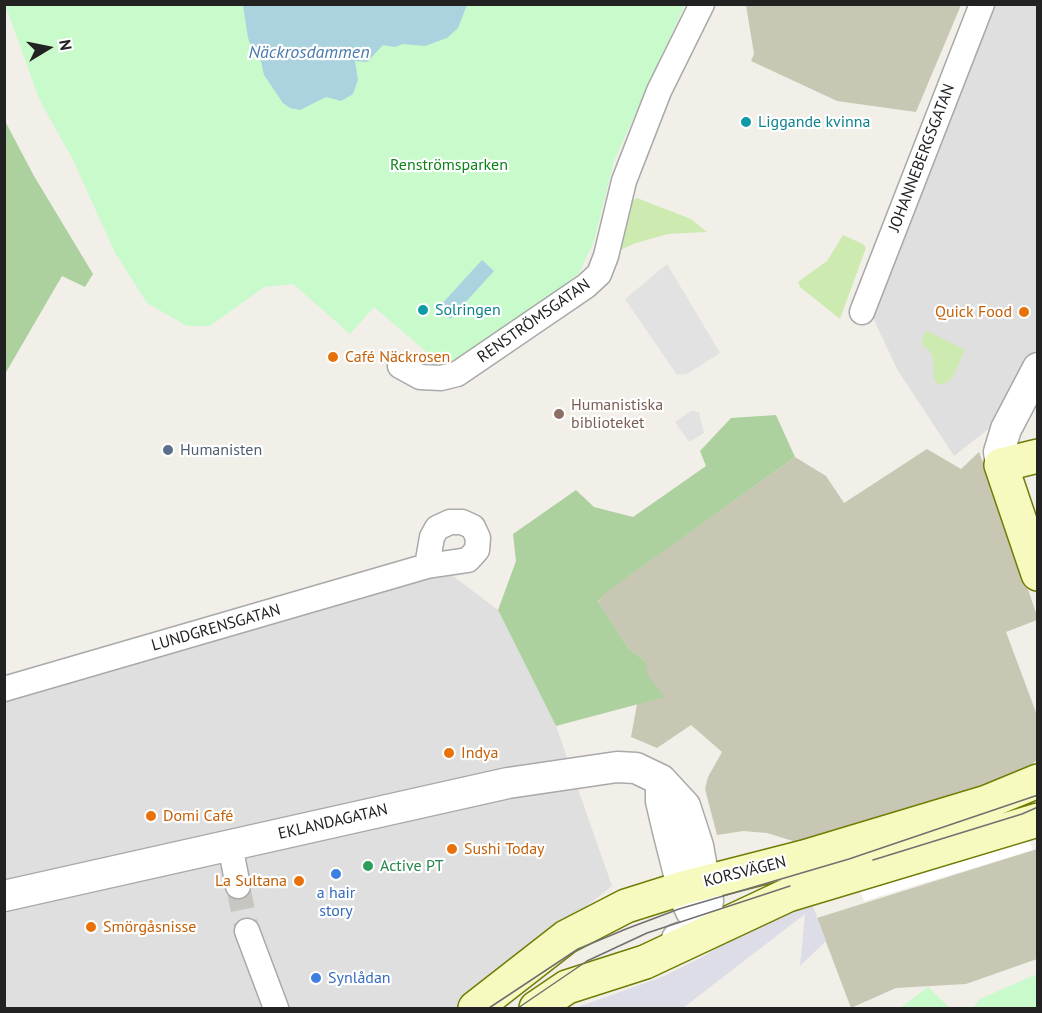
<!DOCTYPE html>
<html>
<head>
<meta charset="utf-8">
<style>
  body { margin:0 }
  #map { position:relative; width:1042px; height:1013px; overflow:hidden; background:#f2efe9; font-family:"PT Sans",sans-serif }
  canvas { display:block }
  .frame { position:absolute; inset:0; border:6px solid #222; pointer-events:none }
  .north { position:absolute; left:18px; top:18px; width:60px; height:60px; -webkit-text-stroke:4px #fff; paint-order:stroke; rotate:80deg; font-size:16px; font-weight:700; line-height:24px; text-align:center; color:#222 }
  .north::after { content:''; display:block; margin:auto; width:21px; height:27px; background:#222; clip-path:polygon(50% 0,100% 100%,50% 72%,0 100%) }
</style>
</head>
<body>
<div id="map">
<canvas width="1042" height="1013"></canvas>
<div class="frame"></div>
<div class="north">N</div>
</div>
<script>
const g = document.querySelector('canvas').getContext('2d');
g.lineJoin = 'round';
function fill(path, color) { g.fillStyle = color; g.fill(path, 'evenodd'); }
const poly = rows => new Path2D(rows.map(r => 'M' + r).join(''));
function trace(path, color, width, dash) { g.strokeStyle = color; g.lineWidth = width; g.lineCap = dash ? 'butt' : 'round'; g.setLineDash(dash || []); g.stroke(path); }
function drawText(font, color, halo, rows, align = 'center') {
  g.font = font + ' "PT Sans",sans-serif'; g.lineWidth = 4.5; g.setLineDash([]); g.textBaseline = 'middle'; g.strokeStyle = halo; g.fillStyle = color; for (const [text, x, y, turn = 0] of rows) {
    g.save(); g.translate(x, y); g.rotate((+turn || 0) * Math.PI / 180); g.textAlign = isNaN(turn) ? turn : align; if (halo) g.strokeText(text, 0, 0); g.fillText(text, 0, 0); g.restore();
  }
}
fill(poly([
  [991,5,1037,5,1037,354,1000,420,954,456,897,369,867,305],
  [441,567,498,610,556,726,612,886,458,1008,5,1008,5,696]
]), '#e0dfdf');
fill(poly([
  [746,5,961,4,961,5,916,112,837,101,751,61,754,54],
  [927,449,961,469,979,452,1007,527,1037,616,1037,620,1006,632,1037,715,1037,760,1017,776,807,841,793,841,767,833,743,831,717,835,705,789,708,777,722,752,691,725,657,748,631,737,645,661,628,648,598,603,604,593,795,457,826,476,844,503],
  [1037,849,1037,959,966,984,896,988,851,1008,817,918]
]), '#c7c7b4');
fill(poly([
  [637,198,691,219,707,232,668,234,636,243,618,251,631,201],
  [843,235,863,244,866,248,840,319,800,287,798,282,827,261],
  [926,330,965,350,953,377,944,384,938,384,934,379,933,358,930,351,921,344]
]), '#cdebb0');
fill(poly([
  [5,121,34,176,93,274,85,287,62,276,5,374],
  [776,415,795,457,605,593,598,602,628,648,645,661,648,676,665,697,556,726,498,610,516,561,513,534,576,490,594,507,633,517,706,466,700,451,731,418]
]), '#add19e');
fill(poly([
  [5,4,679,4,684,7,614,161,594,241,579,273,531,312,456,363,444,367,374,307,350,334,293,284,264,287,210,326,187,326,147,303,115,253,73,160,39,99],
  [1037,974,1037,1008,973,1008,980,999],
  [928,987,950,1008,900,1008]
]), '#c8facc');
fill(poly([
  [667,264,720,353,687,374,677,375,625,299],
  [691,411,699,412,704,433,689,442,675,422]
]), '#e2e2e2');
fill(poly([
  [811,901,826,941,800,966,805,914,683,1008,575,1008,662,977,706,955,745,930]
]), '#dddde8');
fill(poly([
  [243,5,243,4,467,5,458,28,447,38,425,46,403,44,395,47,383,45,367,62,355,61,358,80,353,94,341,101,326,97,300,110,290,108,283,103,264,75,260,57,252,49,248,38],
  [482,260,494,271,450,319,438,308]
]), '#aad3df');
fill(poly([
  [1008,780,1033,850,864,901,839,835]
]), '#fff');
trace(poly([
  [238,886,247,931]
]), '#c8c6c1', 24, [24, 12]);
const minor = poly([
  [862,312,982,4],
  [400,366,420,377,441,378,457,374,586,286,599,274,606,256,624,181,659,91,702,4],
  [4,689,427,566,468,560,477,550,478,538,473,527,462,522,450,522,437,528,432,537,427,566],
  [230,845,238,886],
  [247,931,276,1008]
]);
const tertiary = poly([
  [1001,465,999,452,1006,429,1038,368],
  [661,780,661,801,668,831,685,898,691,911],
  [4,896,508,783,617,767,636,768,661,780,685,806,698,846,708,901,706,912,704,921,692,934,677,939]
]);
const secondary = poly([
  [1038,456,1001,465,1038,574],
  [475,1008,566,937,626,906,683,888,804,857,987,802,1038,781],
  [536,1008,567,987,645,962,788,895,1038,820]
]);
trace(minor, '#a9a9a9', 27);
trace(tertiary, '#a9a9a9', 33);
trace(secondary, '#707d05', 36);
trace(minor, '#fff', 24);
trace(tertiary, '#fff', 30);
trace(secondary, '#f7fabf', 33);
trace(poly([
  [873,860,1022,814,1038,807],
  [489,1008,578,949,626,929,679,909,849,859,1038,795],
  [518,1008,587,961,647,933,790,886]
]), '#707070', 1.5);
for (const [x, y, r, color] of [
  [746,122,6,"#0f9aa8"],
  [423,310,6,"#0f9aa8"],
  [1024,312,6,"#e8710a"],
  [333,357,6,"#e8710a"],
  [559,414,6,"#8d6e63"],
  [168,450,6,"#5c6f8a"],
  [449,753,6,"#e8710a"],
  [151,816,6,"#e8710a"],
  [452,849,6,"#e8710a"],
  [368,866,6,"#2e9e5b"],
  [336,874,6,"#3f7fe0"],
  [299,881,6,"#e8710a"],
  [91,927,6,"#e8710a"],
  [316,978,6,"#3f7fe0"]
]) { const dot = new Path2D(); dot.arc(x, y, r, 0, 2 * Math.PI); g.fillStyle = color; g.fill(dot); trace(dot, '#fff', 2); }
drawText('16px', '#0d838f', '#fff', [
  ["Liggande kvinna",758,122],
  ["Solringen",435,310]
], 'left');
drawText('16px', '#222', '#fff', [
  ["JOHANNEBERGSGATAN",922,158,-69],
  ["RENSTRÖMSGATAN",534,321,-35],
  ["LUNDGRENSGATAN",216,628,-16],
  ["EKLANDAGATAN",333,822,-13],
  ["KORSVÄGEN",745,872,-14]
]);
drawText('16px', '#0c8416', '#fff', [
  ["Renströmsparken",449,165]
]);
drawText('16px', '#c56008', '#fff', [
  ["Quick Food",1012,312,"right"],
  ["Café Näckrosen",345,357],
  ["Indya",461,753],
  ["Domi Café",163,816],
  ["Sushi Today",464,849],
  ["La Sultana",287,881,"right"],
  ["Smörgåsnisse",103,927]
], 'left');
drawText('16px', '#785e54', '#fff', [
  ["Humanistiska",571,405],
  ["biblioteket",571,423]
], 'left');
drawText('16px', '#4e5e75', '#fff', [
  ["Humanisten",180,450]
], 'left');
drawText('16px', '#27864d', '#fff', [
  ["Active PT",380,866]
], 'left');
drawText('16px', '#366cbe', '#fff', [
  ["a hair",336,893],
  ["story",336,911],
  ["Synlådan",328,978,"left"]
]);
drawText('italic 18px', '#4a7aab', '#fff', [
  ["Näckrosdammen",309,53]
]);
</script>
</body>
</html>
